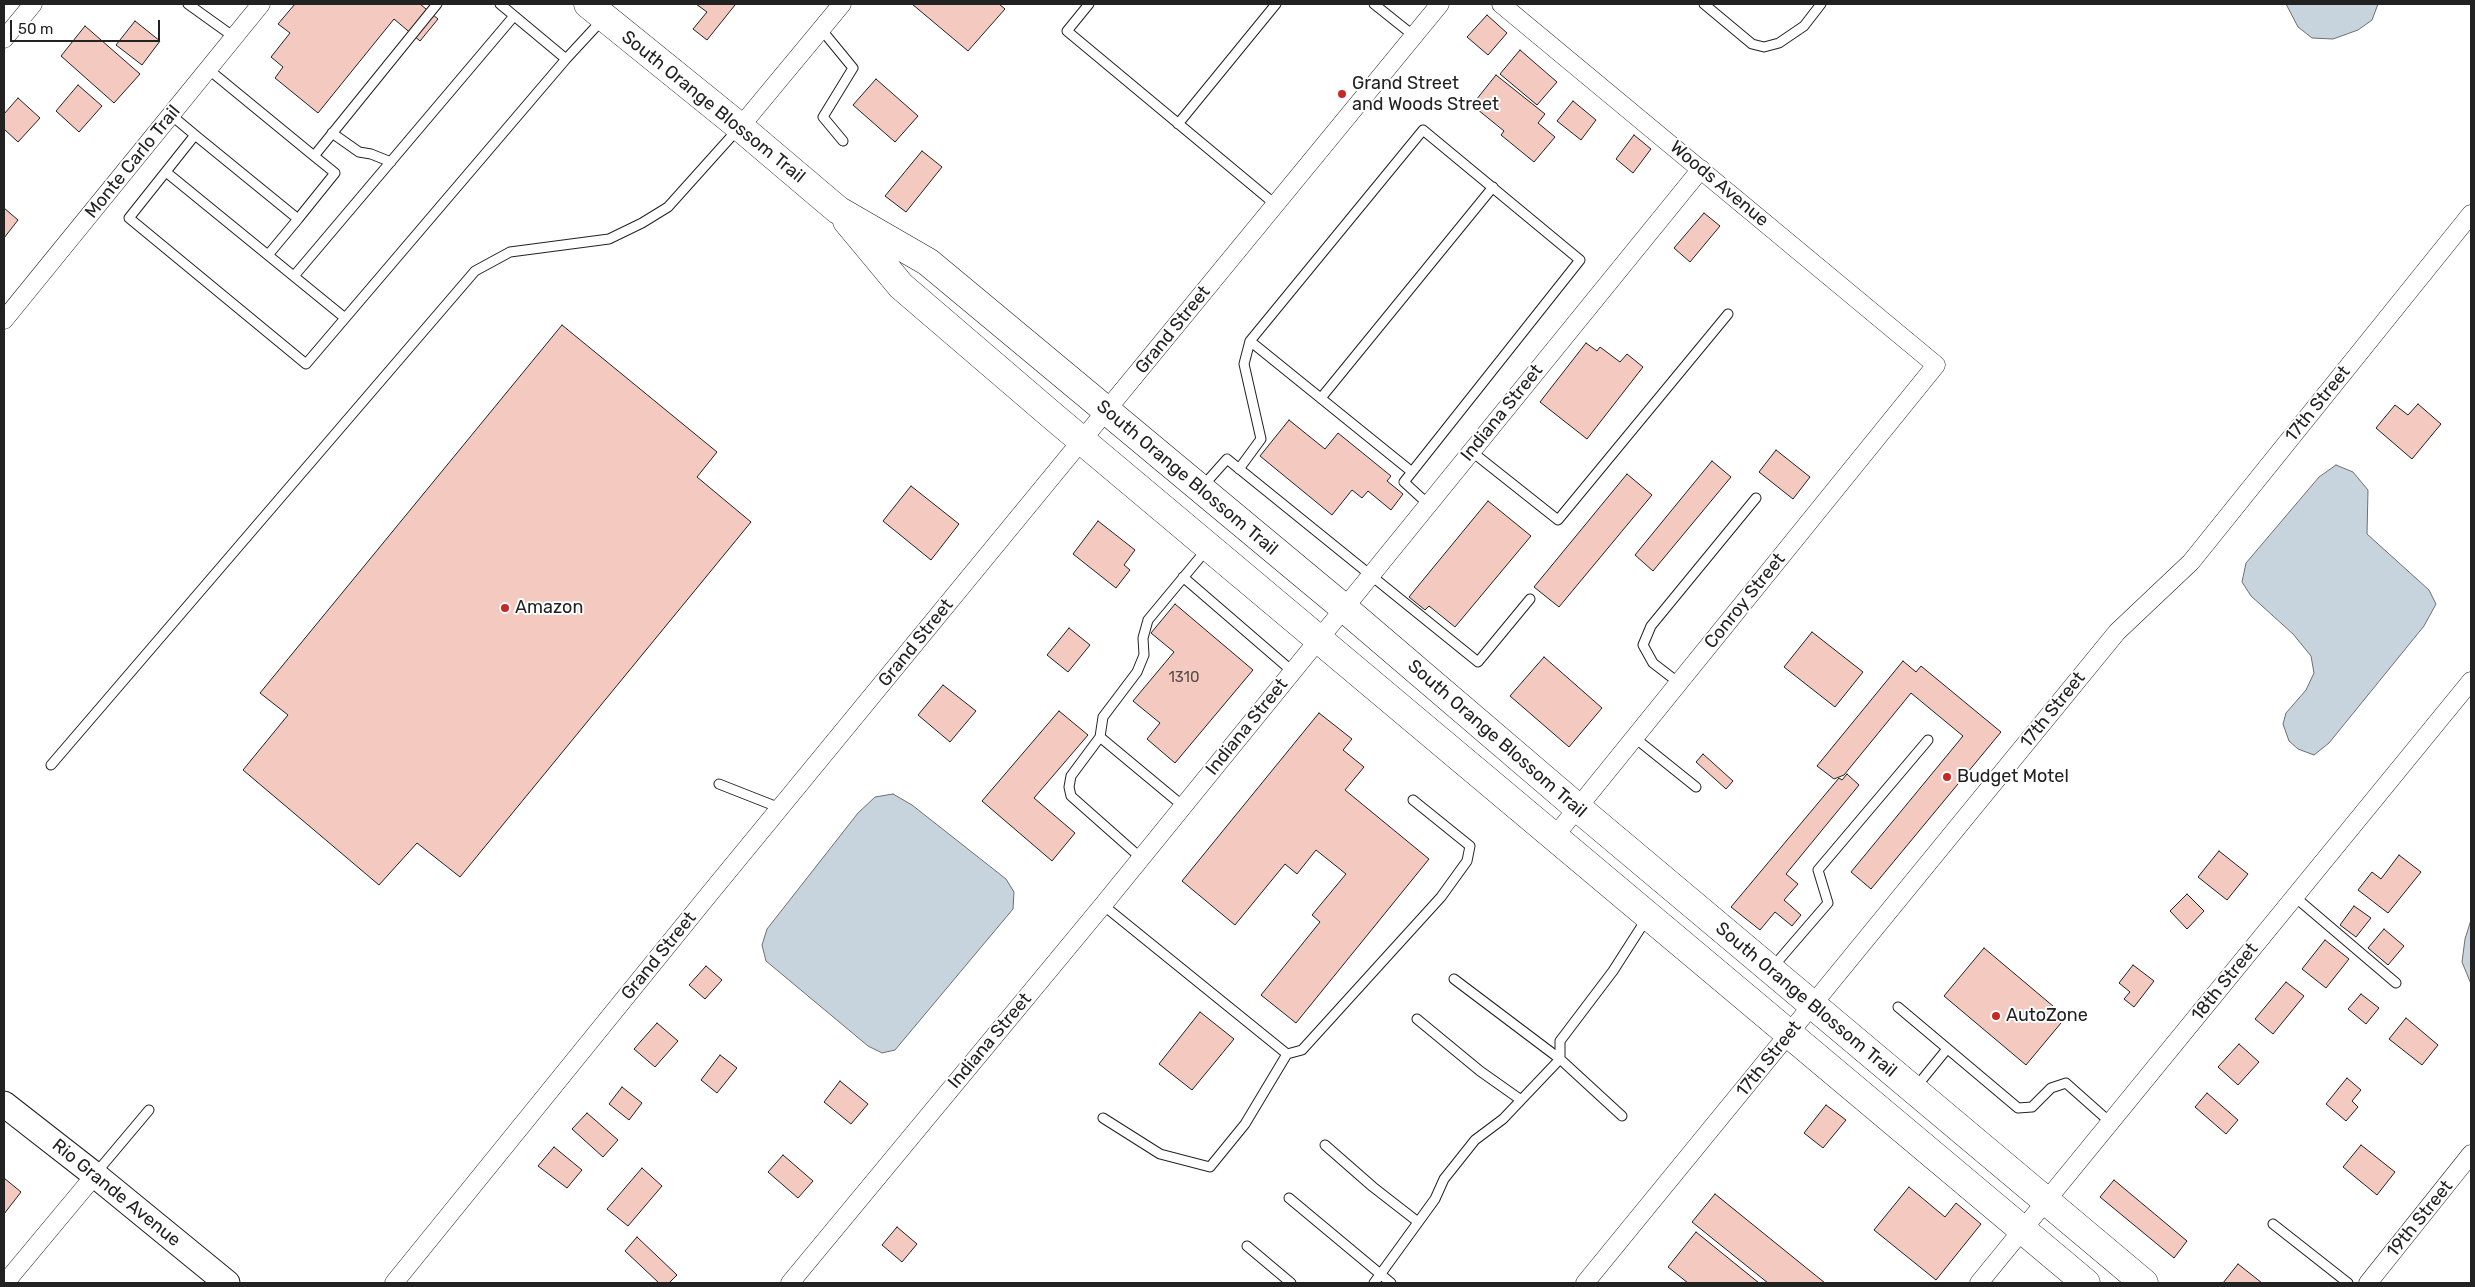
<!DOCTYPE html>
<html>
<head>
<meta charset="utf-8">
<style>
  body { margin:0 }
  #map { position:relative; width:2475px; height:1287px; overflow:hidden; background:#fff; font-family:Rubik,sans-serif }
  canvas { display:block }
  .frame { position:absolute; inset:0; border:5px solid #222; pointer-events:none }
  .scale { position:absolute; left:10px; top:20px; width:150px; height:22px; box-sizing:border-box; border:2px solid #222; border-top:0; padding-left:6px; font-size:15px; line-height:18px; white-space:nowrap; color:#222; -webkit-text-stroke:4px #fff; paint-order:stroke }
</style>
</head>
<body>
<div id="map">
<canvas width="2475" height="1287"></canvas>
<div class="frame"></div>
<div class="scale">50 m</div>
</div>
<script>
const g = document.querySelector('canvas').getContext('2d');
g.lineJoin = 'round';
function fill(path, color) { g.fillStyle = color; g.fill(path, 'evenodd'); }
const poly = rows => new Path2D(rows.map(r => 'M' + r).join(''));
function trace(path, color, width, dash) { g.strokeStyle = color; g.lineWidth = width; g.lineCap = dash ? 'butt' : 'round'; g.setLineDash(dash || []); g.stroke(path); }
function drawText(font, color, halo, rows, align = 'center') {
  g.font = font + ' Rubik,sans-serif'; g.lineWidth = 4; g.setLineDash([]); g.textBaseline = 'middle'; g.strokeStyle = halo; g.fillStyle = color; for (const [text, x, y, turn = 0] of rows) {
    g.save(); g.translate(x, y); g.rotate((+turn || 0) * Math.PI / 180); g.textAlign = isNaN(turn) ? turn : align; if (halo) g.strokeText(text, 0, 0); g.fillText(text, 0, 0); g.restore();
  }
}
const water = poly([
  [2286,4,2378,4,2372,20,2358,30,2333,39,2312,38,2298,27,2286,4],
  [2336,465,2353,472,2368,490,2367,534,2429,590,2436,604,2424,626,2329,743,2314,755,2298,749,2289,741,2283,724,2286,713,2306,690,2314,673,2311,656,2293,634,2251,596,2242,582,2246,563,2319,477,2336,465],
  [893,794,912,805,1006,879,1014,892,1013,909,895,1050,882,1053,868,1046,766,961,762,945,767,929,858,813,875,797,893,794],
  [2471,920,2471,984,2462,962,2465,939,2471,920]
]);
fill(water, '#c7d3dd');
trace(water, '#6f6f6f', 1);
const building = poly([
  [295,4,420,4,438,19,420,41,394,19,318,113,275,78,283,67,271,57,290,33,278,24,295,4],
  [696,4,734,4,735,5,707,40,693,29,707,12,696,4],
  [912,4,999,4,1005,9,968,51,912,4],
  [1487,15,1507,33,1488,55,1467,37,1487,15],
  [135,21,160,41,142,65,116,45,135,21],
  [85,26,140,74,114,103,61,56,85,26],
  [1520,50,1557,82,1537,105,1500,74,1520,50],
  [1496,75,1545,114,1538,123,1555,137,1534,162,1501,135,1504,131,1472,105,1496,75],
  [876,79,918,116,895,142,853,105,876,79],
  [78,85,102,106,79,132,56,111,78,85],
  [18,98,40,118,18,142,4,129,4,114,18,98],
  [1573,101,1596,120,1581,140,1557,121,1573,101],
  [1634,135,1651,149,1633,173,1616,159,1634,135],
  [922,151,942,167,906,212,885,196,922,151],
  [4,208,18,220,4,238,4,208],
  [1704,213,1720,226,1690,262,1674,248,1704,213],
  [562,325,717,452,697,477,751,522,460,877,417,843,379,885,243,770,288,715,260,693,562,325],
  [1586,343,1597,351,1600,347,1620,362,1627,354,1643,367,1587,439,1540,402,1586,343],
  [2418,404,2441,424,2412,459,2376,428,2395,405,2408,415,2418,404],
  [1289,420,1325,449,1338,433,1391,476,1387,481,1403,494,1391,510,1368,491,1362,498,1352,490,1332,515,1260,456,1289,420],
  [1776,450,1810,477,1793,499,1759,472,1776,450],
  [1712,461,1731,477,1653,571,1635,555,1712,461],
  [1627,474,1652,495,1559,607,1534,587,1627,474],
  [911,486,959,524,931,560,883,521,911,486],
  [1488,501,1531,536,1455,627,1429,606,1425,610,1409,597,1488,501],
  [1098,521,1135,550,1124,565,1130,570,1116,588,1073,554,1098,521],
  [1175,604,1253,670,1175,763,1147,739,1160,723,1133,701,1174,652,1151,633,1175,604],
  [1069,628,1090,645,1068,672,1047,655,1069,628],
  [1812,632,1863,672,1835,707,1784,667,1812,632],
  [1544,657,1602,708,1569,747,1510,696,1544,657],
  [1903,661,1916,672,1921,666,2001,732,1871,889,1851,872,1963,736,1911,693,1844,775,1834,779,1817,766,1903,661],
  [943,685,976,711,950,742,918,715,943,685],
  [1059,711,1088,735,1034,798,1075,833,1052,861,982,801,1059,711],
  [1319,713,1352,739,1343,750,1364,767,1345,790,1429,859,1296,1023,1261,995,1320,922,1312,915,1346,874,1316,850,1297,874,1285,864,1235,925,1182,881,1319,713],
  [1703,754,1733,781,1726,789,1696,762,1703,754],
  [1847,774,1859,785,1786,874,1798,884,1784,900,1801,915,1792,926,1775,912,1760,930,1731,907,1839,778,1842,780,1847,774],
  [2219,851,2248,874,2227,900,2198,877,2219,851],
  [2399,855,2421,872,2388,913,2358,890,2372,872,2381,879,2399,855],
  [2187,894,2204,911,2187,929,2170,911,2187,894],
  [2354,906,2371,918,2356,937,2340,925,2354,906],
  [2384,929,2404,946,2388,965,2368,948,2384,929],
  [2325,940,2349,959,2326,988,2302,969,2325,940],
  [1984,948,2066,1017,2026,1065,1944,996,1984,948],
  [2133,965,2154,981,2134,1007,2124,999,2130,992,2119,983,2133,965],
  [706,966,722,980,705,999,689,985,706,966],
  [2286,982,2304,996,2273,1034,2255,1019,2286,982],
  [2361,994,2379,1008,2366,1024,2348,1009,2361,994],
  [1200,1012,1234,1039,1192,1090,1159,1064,1200,1012],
  [2406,1018,2438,1045,2422,1065,2389,1039,2406,1018],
  [657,1023,678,1041,655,1067,634,1049,657,1023],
  [2239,1044,2259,1062,2238,1085,2218,1067,2239,1044],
  [720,1055,737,1068,717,1093,701,1080,720,1055],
  [2347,1078,2361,1090,2352,1101,2358,1107,2346,1121,2326,1104,2347,1078],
  [840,1081,868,1104,851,1124,824,1102,840,1081],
  [622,1087,642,1103,629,1120,609,1104,622,1087],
  [2207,1093,2238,1120,2226,1134,2195,1107,2207,1093],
  [1826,1105,1846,1120,1823,1148,1804,1133,1826,1105],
  [587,1113,618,1140,603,1157,572,1129,587,1113],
  [2361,1145,2395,1172,2377,1195,2343,1167,2361,1145],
  [554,1147,582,1170,567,1188,538,1166,554,1147],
  [783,1155,813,1181,798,1198,768,1172,783,1155],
  [642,1168,662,1186,628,1226,607,1209,642,1168],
  [4,1178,21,1192,4,1214,4,1178],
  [2114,1180,2187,1241,2174,1258,2100,1197,2114,1180],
  [1909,1187,1945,1217,1956,1203,1981,1224,1936,1280,1874,1230,1909,1187],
  [1715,1194,1825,1283,1768,1283,1692,1222,1715,1194],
  [897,1227,917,1244,902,1262,882,1245,897,1227],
  [1696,1232,1759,1283,1688,1283,1668,1267,1696,1232],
  [637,1237,677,1275,669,1283,659,1283,625,1251,637,1237],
  [2238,1264,2262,1283,2223,1283,2238,1264]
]);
fill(building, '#f3c9c0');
trace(building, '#222', 1);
const lane = poly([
  [188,4,234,37],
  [1089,4,1067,31,1276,205],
  [1374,4,1414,36],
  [1704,4,1752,44,1764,47,1779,43,1804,26,1821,4],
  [821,29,853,68,823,117,843,141],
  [566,59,603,19],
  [208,69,314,156,437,4],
  [171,115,195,135,129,218,306,364,566,59,500,4],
  [1178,124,1276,4],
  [332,133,359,152,371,154,391,162],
  [195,135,298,219,335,173,314,156],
  [166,172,345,318],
  [268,255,298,219],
  [294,276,514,16],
  [1250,341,1412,472],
  [1321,398,1493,187],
  [1471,451,1558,520,1728,314],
  [1239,469,1261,439,1244,364,1250,341,1423,130,1580,260,1404,482,1428,504],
  [1202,487,1227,459,1478,662,1530,599],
  [1183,577,1292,671],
  [1679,683,1653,663,1643,645,1651,626,1756,498],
  [1100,737,1183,806],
  [1635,738,1696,787],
  [51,765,475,271,510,252,609,239,642,223,668,207,738,129],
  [719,784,780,808],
  [1141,858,1071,796,1069,787,1071,776,1100,737,1103,717,1137,672,1144,655,1143,638,1148,620,1207,549],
  [2295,897,2396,983],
  [1103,905,1287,1054,1302,1050,1441,897,1467,861,1470,846,1413,800],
  [1772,968,1828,903,1818,870,1928,740],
  [1454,979,1560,1059,1622,1116],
  [1898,1007,2018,1108,2032,1107,2051,1088,2066,1083,2111,1123],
  [1417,1019,1480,1071,1521,1100],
  [1916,1087,1947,1049],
  [1103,1118,1160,1154,1210,1167,1245,1124,1287,1054],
  [1325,1145,1373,1187,1418,1222],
  [96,1173,149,1110],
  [1289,1198,1391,1283],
  [2273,1224,2348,1283],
  [1247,1246,1291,1283],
  [1374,1283,1435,1199,1444,1179,1475,1140,1503,1119,1560,1059,1560,1041,1613,971,1647,918]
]);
const street = poly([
  [1501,4,1936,365,1554,837],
  [4,39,33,4],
  [740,127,842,4],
  [4,320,261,4],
  [5,1283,95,1175],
  [394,1283,706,898,1440,4],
  [790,1283,1103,905,1701,169],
  [1585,1283,2117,632,2191,562,2471,214],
  [1979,1283,2471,681],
  [2368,1283,2471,1154]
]);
const secondary = poly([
  [4,1104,95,1175,227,1283]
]);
const primary = poly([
  [588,4,740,127,838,210,928,262,1344,608,1578,808,2144,1283],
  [847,221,901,286,1055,418,2086,1283]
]);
trace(lane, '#222', 11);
trace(street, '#222', 19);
trace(secondary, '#222', 27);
trace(primary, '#222', 29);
trace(lane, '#fff', 9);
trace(street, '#fff', 18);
trace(secondary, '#fff', 25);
trace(primary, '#fff', 28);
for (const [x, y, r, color] of [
  [1342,94,5,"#c62828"],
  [505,608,5,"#c62828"],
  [1947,777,5,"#c62828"],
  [1996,1016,5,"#c62828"]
]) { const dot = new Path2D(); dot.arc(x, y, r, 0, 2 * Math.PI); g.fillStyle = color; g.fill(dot); trace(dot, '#fff', 2); }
drawText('15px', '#564c4a', null, [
  ["1310",1184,678]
]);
drawText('18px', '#222', '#fff', [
  ["Grand Street",1352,84],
  ["and Woods Street",1352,105],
  ["Amazon",515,608],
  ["Budget Motel",1957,777],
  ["AutoZone",2006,1016]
], 'left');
drawText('18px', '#222', '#fff', [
  ["South Orange Blossom Trail",713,107,39],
  ["Monte Carlo Trail",133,162,-51],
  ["Woods Avenue",1719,184,40],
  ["Grand Street",1173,330,-51],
  ["17th Street",2318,404,-51],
  ["Indiana Street",1502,413,-51],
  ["South Orange Blossom Trail",1187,478,40],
  ["Conroy Street",1745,601,-51],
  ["Grand Street",916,643,-51],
  ["17th Street",2053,710,-51],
  ["Indiana Street",1247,727,-51],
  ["South Orange Blossom Trail",1497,739,41],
  ["Grand Street",659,956,-51],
  ["18th Street",2225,982,-51],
  ["South Orange Blossom Trail",1806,1000,40],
  ["Indiana Street",990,1041,-50],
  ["17th Street",1769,1059,-51],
  ["Rio Grande Avenue",116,1193,39],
  ["19th Street",2420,1219,-51]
]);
</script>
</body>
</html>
